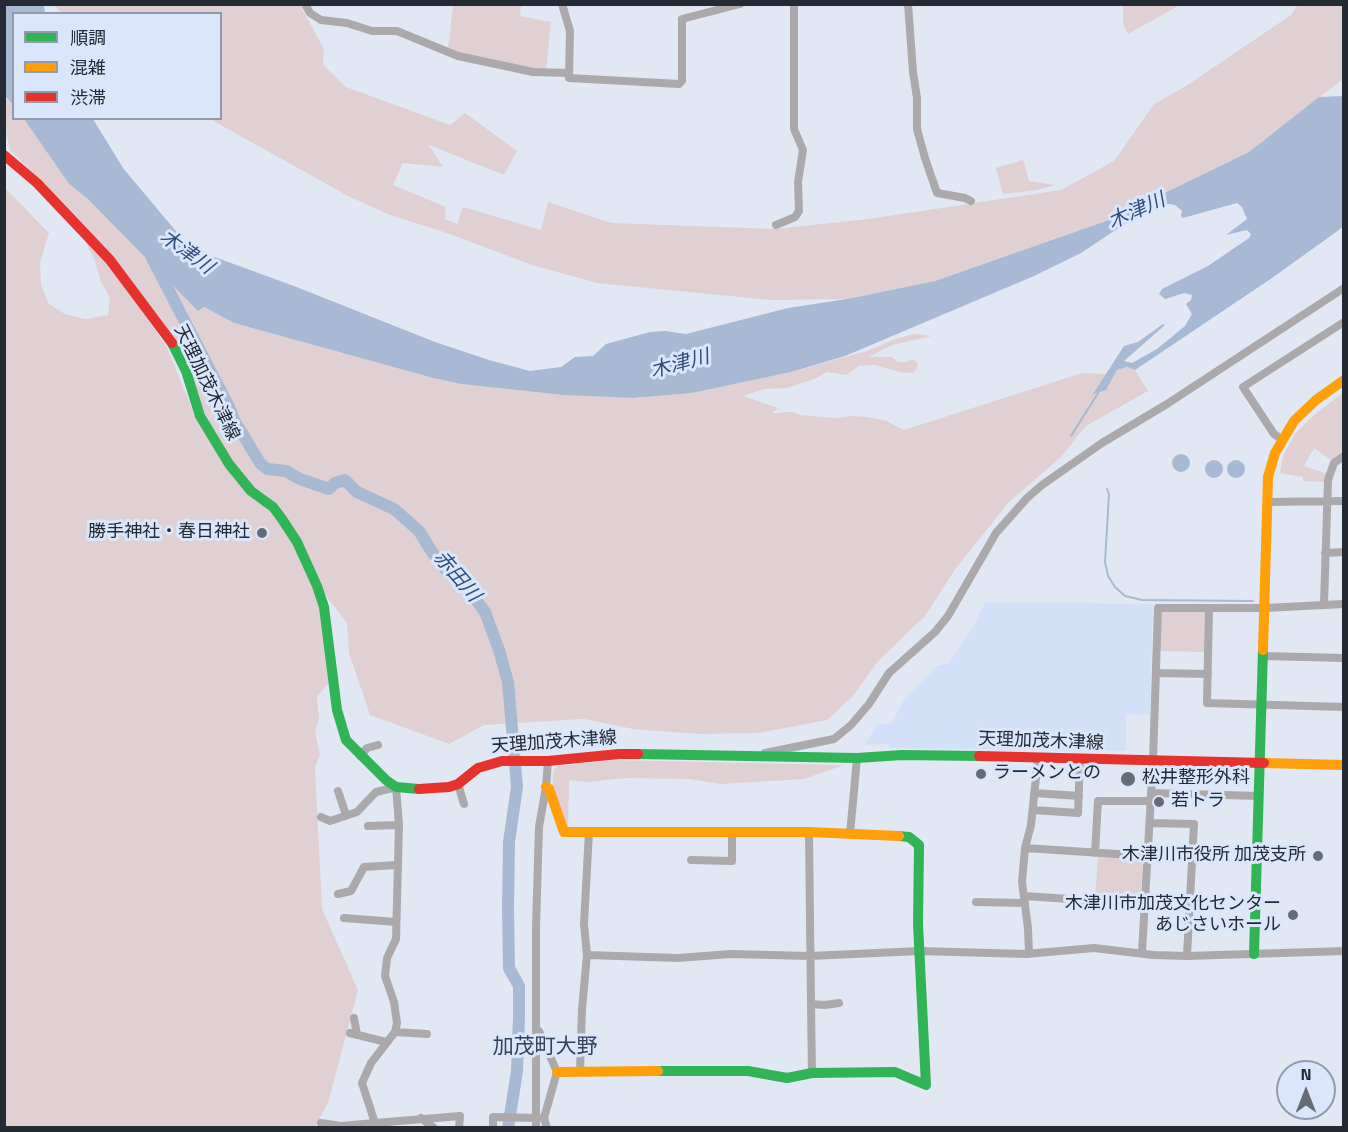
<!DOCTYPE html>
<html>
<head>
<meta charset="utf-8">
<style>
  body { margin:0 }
  #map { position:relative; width:1348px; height:1132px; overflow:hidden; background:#e1e8f3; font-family:"Titillium Web","Noto Sans JP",sans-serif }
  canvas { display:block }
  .frame { position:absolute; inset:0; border:6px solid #242a34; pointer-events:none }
  .legend { position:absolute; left:12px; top:12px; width:210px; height:108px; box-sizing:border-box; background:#d9e6fb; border:2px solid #919bab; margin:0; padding:8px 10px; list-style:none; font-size:18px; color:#242a34 }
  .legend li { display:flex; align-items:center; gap:12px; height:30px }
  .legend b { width:30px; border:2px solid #919bab }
  .north { position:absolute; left:1276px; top:1060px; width:60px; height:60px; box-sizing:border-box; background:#d9e6fb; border:2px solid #919bab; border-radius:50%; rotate:0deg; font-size:16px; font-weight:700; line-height:24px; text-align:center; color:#242a34 }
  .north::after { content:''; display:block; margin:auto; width:21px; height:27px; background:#666c77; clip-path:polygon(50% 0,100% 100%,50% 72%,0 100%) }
</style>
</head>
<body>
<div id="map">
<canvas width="1348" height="1132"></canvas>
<div class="frame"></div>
<ul class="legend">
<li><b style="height:8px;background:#30b455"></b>順調</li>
<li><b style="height:8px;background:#ff9f0a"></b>混雑</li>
<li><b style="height:8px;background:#e5322d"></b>渋滞</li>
</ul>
<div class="north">N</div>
</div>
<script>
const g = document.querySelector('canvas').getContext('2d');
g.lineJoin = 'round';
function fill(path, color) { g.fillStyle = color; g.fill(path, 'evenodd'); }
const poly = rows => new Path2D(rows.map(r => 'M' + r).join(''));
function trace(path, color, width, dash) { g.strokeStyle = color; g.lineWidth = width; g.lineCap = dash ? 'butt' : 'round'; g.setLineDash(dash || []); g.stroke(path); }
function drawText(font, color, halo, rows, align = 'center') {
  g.font = font + ' "Titillium Web","Noto Sans JP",sans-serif'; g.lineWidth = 6; g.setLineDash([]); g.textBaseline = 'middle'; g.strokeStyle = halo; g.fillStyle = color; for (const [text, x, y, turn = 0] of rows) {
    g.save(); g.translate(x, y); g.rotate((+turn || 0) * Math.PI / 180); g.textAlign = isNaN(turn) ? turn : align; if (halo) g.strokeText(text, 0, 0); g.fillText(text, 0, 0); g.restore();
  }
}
fill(poly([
  [985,602,1153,604,1150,715,1126,714,1126,751,889,748,889,744,864,745,877,725,892,723,904,699,937,666,949,663,974,626]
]), '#d3e1f8');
fill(poly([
  [54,5,300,5,324,49,323,65,346,87,450,125,465,113,517,151,504,175,429,145,443,167,403,163,393,185,446,207,445,219,457,224,463,207,541,230,548,202,611,223,775,229,868,219,1061,190,1114,161,1154,104,1186,86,1291,15,1298,5,1343,5,1343,79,1249,152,1109,220,935,281,847,299,771,300,597,283,532,265,450,234,390,215,348,196,210,119,220,118,220,14,62,13],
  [453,5,521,5,520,16,551,22,546,70,533,69,457,53,448,49],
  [1123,5,1123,4,1180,5,1128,34,1123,24],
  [4,96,13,105,14,118,24,119,69,184,88,199,204,307,234,323,433,378,461,384,563,395,633,398,692,393,791,372,870,350,895,339,914,334,932,336,892,345,869,357,892,357,898,362,906,362,912,359,917,362,918,367,913,373,900,372,875,365,859,366,846,375,827,372,814,379,787,388,765,389,743,396,778,408,772,413,793,412,800,415,834,418,851,416,867,417,884,420,904,430,1082,373,1106,374,1094,393,1106,390,1117,370,1127,367,1135,370,1148,391,1086,426,1061,457,1009,502,956,568,925,616,878,661,853,696,827,720,758,733,698,734,633,729,584,719,484,725,449,744,370,715,349,653,347,623,320,588,311,566,216,440,177,348,38,178,10,150,5,128],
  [1023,160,1029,181,1055,185,1038,190,1003,194,996,168],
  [4,190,7,190,49,233,40,263,41,285,49,304,65,314,85,319,108,315,110,298,101,282,95,261,82,235,110,266,167,347,196,419,264,505,284,524,319,603,330,681,317,697,319,719,315,731,320,755,315,767,322,909,358,990,328,1103,315,1127,5,1128],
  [1343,393,1343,453,1334,462,1314,448,1304,466,1327,474,1325,482,1303,481,1303,477,1280,473,1283,456,1295,434,1315,414],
  [1162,611,1205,611,1205,652,1160,651],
  [614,760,844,765,804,779,721,784,689,779,624,778,588,782,569,780,568,830,552,790,554,770,558,766],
  [1098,856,1143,859,1140,902,1095,898]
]), '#e0d0d3');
fill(poly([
  [5,4,44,5,45,13,14,14,13,105,5,96],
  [1343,96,1343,227,1272,278,1135,370,1127,367,1117,370,1106,390,1093,394,1124,346,1138,342,1163,324,1165,325,1124,361,1132,363,1157,349,1185,326,1192,314,1186,304,1191,300,1192,295,1184,293,1165,299,1159,294,1162,289,1208,266,1249,238,1251,234,1247,230,1226,235,1247,219,1242,207,1237,203,1183,218,1181,216,1182,211,1175,205,1169,204,1159,207,1135,217,1081,253,1034,276,845,356,791,372,692,393,633,398,563,395,461,384,433,378,234,323,204,307,198,311,88,199,69,184,24,119,93,119,123,168,190,248,294,286,435,342,489,360,530,371,561,367,575,357,593,356,606,344,650,332,665,331,686,334,788,308,847,299,935,281,1109,220,1249,152,1319,97],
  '1172 463a9 9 0 1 1 18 0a9 9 0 1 1-18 0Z',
  '1227 469a9 9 0 1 1 18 0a9 9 0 1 1-18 0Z',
  '1205 469a9 9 0 1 1 18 0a9 9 0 1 1-18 0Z'
]), '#a8b9d4');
trace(poly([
  [1071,436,1100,390],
  [1107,489,1109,494,1105,562,1108,576,1115,587,1125,596,1142,600,1253,601]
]), '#a8b9d4', 2);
trace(poly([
  [151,256,230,409,234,420,260,463,267,469,286,471,300,479,329,489,335,483,345,480,357,492,394,509,419,531,432,552,446,570,468,589,485,612,499,650,508,682,517,787,509,842,508,908,509,968,519,986,519,1017,517,1071,508,1128]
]), '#a8b9d4', 12);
trace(poly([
  [305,4,310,13,321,20,347,23,372,31,397,31,458,56,533,72,568,73],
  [562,4,570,31,569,78,679,84,682,81,682,19,740,4],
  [908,4,913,72,917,98,917,129,925,158,937,193,965,198,971,201],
  [776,225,795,217,799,211,798,182,803,150,794,129,794,4],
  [1281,439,1274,434,1243,387,1344,322],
  [1267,502,1344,501],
  [1325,553,1344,552],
  [1324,604,1328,480,1334,463,1344,456],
  [1209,608,1207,703,1344,707],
  [1263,656,1344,658],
  [1156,673,1208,674],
  [765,753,834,739,851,725,869,704,889,673,935,632,948,616,996,533,1027,498,1042,485,1102,443,1167,404,1344,288],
  [360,756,367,748,378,745],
  [458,784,464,804],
  [338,791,346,815],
  [1034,793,1079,796],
  [1151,793,1259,796],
  [1033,810,1078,813,1080,759],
  [321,817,330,821,357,812,376,792,396,787,399,825,396,939,387,958,385,976,394,1002,397,1023,395,1032,371,1063,362,1083,375,1123,460,1116,459,1128],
  [1150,823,1194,824,1187,956],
  [368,826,399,825],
  [809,832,811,1004,825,1005,839,1003],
  [850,834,857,758],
  [1025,848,1148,856],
  [1095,853,1098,801,1151,801],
  [691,860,732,861,732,831],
  [338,894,351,891,364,867,397,865],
  [1024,896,1145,904],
  [976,902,1025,903],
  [344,918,396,922],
  [1142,952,1153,761,1158,608,1265,608,1344,604],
  [1029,954,1028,928,1022,882,1025,848,1031,825,1038,758],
  [587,955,678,958,731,954,810,956,920,951,1026,954,1094,948,1153,955,1187,956,1344,951],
  [811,1004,812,1073],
  [354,1018,357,1035],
  [539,1031,557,1072,544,1118,547,1128],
  [395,1032,427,1034],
  [350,1033,386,1042],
  [580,1072,582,1009,587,955,584,924,589,832],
  [421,1118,434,1128],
  [321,1123,341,1126,375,1123,376,1126],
  [493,1128,493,1117,539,1118],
  [536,1128,536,927,539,827,546,787,548,761]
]), '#aba9ac', 8);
trace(poly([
  [172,343,186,371,200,416,229,464,251,491,273,507,282,519,297,542,317,586,324,607,337,710,346,740,386,780,396,787,419,789],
  [638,754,857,758,902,755,979,756],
  [1254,954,1263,650],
  [658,1071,748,1071,787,1078,812,1073,895,1072,926,1085,918,924,919,845,909,837,899,836]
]), '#30b455', 10);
trace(poly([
  [1263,650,1268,477,1275,453,1294,421,1316,400,1344,380],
  [1264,763,1344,765],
  [546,787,549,789,564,832,809,832,899,836],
  [557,1072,658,1071]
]), '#ff9f0a', 10);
trace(poly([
  [4,155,37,183,110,260,172,343],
  [979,756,1264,763],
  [419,789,449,787,458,784,478,768,502,761,548,761,619,754,638,754]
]), '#e5322d', 10);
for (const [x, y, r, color] of [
  [262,533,6,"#666c77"],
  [981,774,6,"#666c77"],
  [1128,779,8,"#666c77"],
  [1159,802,6,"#666c77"],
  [1318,856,6,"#666c77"],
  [1293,915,6,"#666c77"]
]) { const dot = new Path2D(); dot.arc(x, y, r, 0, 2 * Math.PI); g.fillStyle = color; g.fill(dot); trace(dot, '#d9e6fb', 2); }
drawText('18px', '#242a34', '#d9e6fb', [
  ["天理加茂木津線",206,383,64],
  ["天理加茂木津線",1041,742,2],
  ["天理加茂木津線",554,743,-4]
]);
drawText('18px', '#242a34', '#d9e6fb', [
  ["勝手神社・春日神社",250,533],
  ["ラーメンとの",993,774,"left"],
  ["松井整形外科",1142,779,"left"],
  ["若トラ",1171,802,"left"],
  ["木津川市役所 加茂支所",1306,856],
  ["木津川市加茂文化センター",1281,905],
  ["あじさいホール",1281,926]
], 'right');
drawText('italic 20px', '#314e7b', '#d9e6fb', [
  ["木津川",1137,212,-24],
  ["木津川",186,253,36],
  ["木津川",680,365,-15],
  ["赤田川",456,577,49]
]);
drawText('21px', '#344156', '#d9e6fb', [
  ["加茂町大野",545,1048]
]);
</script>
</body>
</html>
